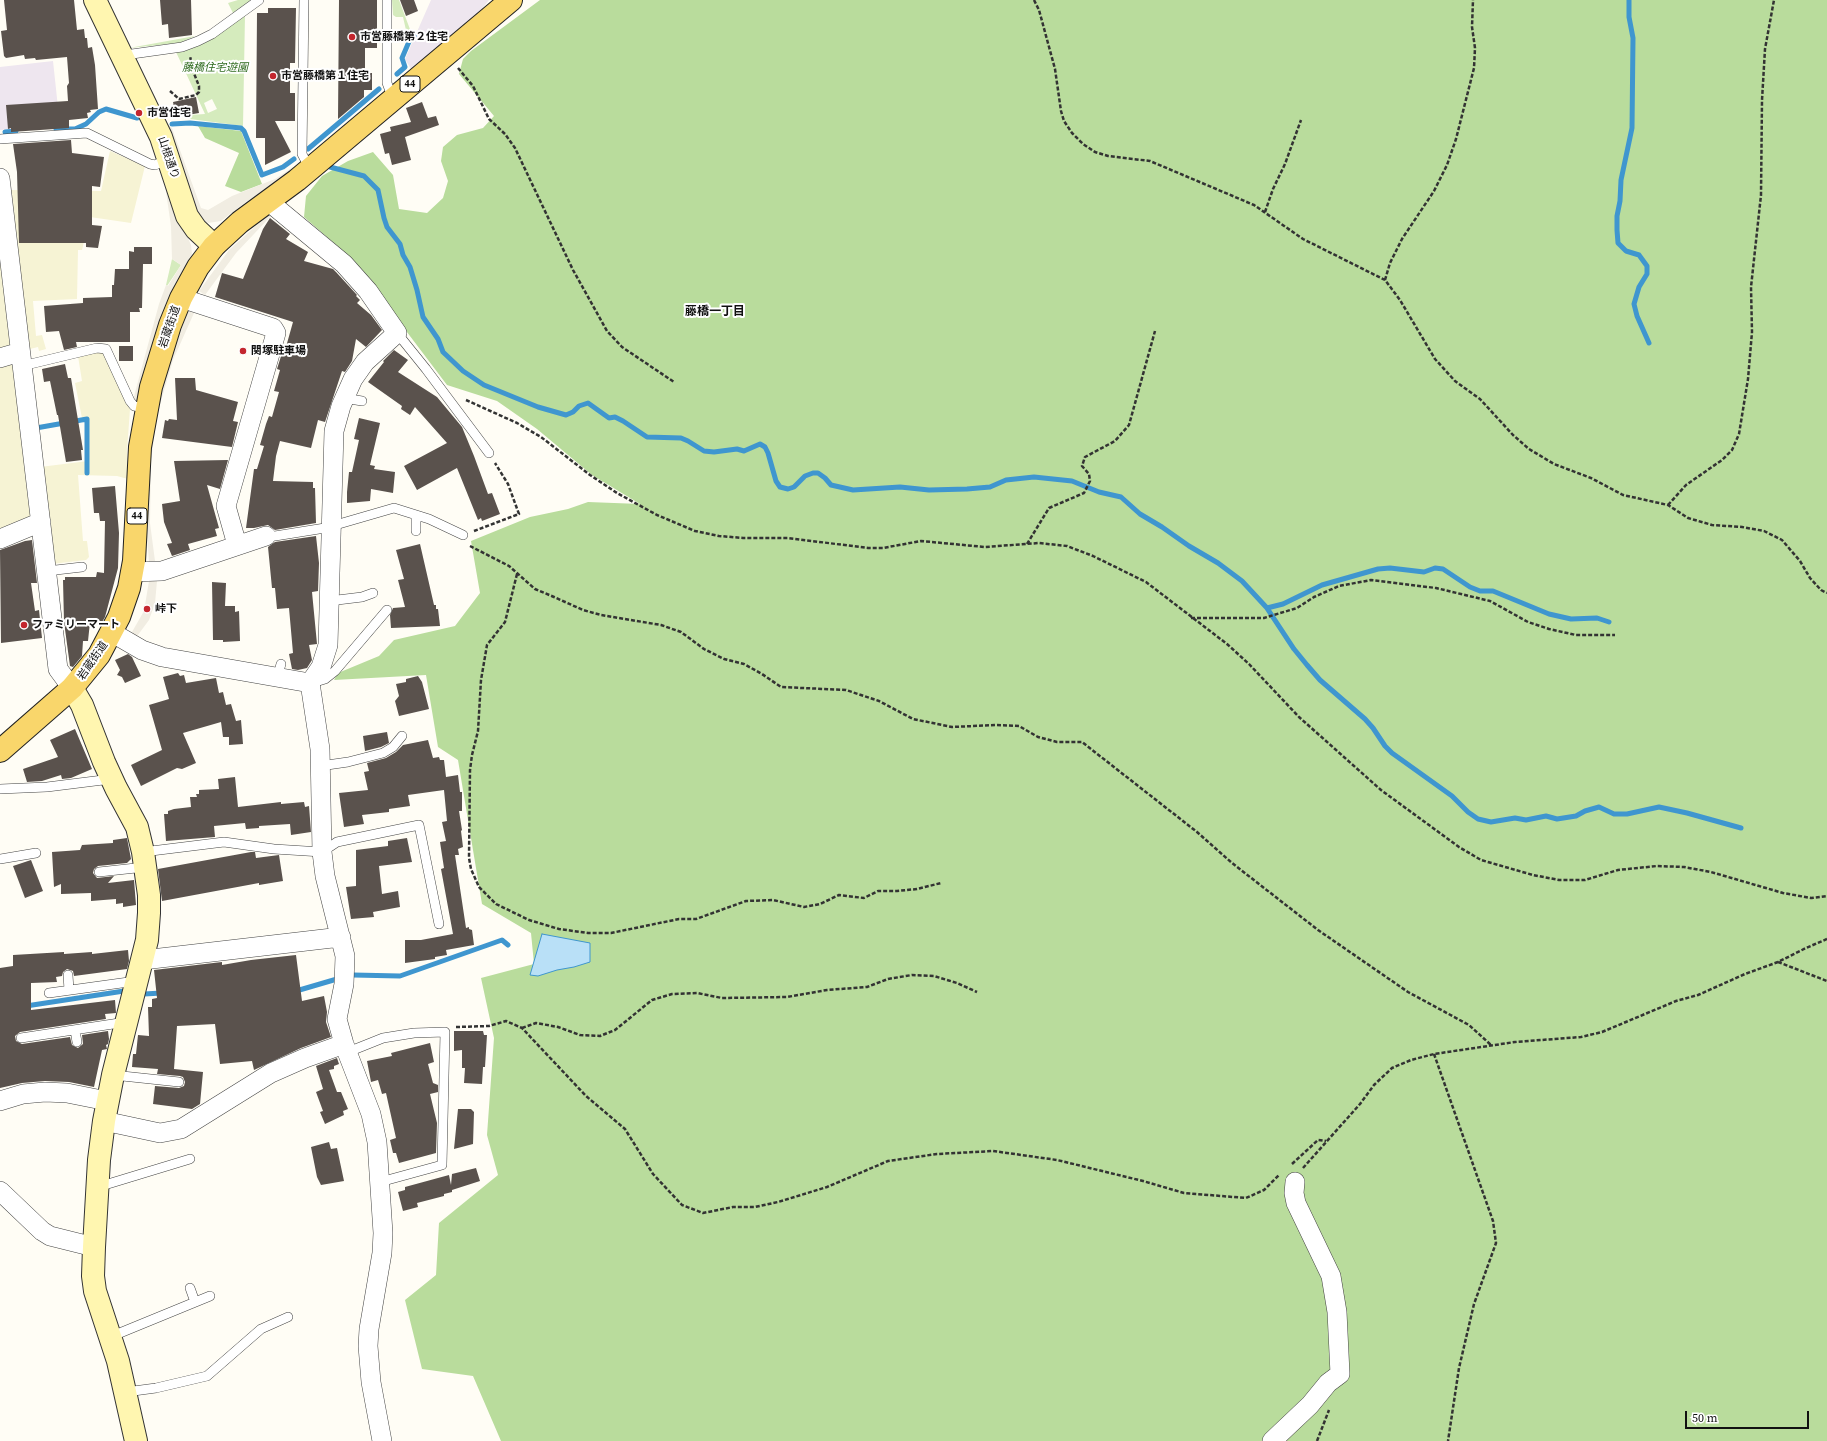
<!DOCTYPE html>
<html>
<head>
<meta charset="utf-8">
<style>
  body { margin:0 }
  #map { position:relative; width:1827px; height:1441px; overflow:hidden; background:#fffdf5; font-family:"Source Serif 4",serif }
  canvas { display:block }
  .scale { position:absolute; left:1685px; top:1411px; width:124px; height:18px; box-sizing:border-box; border:2px solid #111; border-top:0; padding-left:5px; font-size:12px; line-height:14px; white-space:nowrap; color:#111; -webkit-text-stroke:3px #fff; paint-order:stroke }
</style>
</head>
<body>
<div id="map">
<canvas width="1827" height="1441"></canvas>
<div class="scale">50 m</div>
</div>
<script>
const g = document.querySelector('canvas').getContext('2d');
g.lineJoin = 'round';
function fill(path, color) { g.fillStyle = color; g.fill(path, 'evenodd'); }
const poly = rows => new Path2D(rows.map(r => 'M' + r).join(''));
function trace(path, color, width, dash) { g.strokeStyle = color; g.lineWidth = width; g.lineCap = dash ? 'butt' : 'round'; g.setLineDash(dash || []); g.stroke(path); }
function drawText(font, color, halo, rows, align = 'center') {
  g.font = font + ' "Source Serif 4","Noto Sans JP",serif'; g.lineWidth = 4; g.setLineDash([]); g.textBaseline = 'middle'; g.strokeStyle = halo; g.fillStyle = color; for (const [text, x, y, turn = 0] of rows) {
    g.save(); g.translate(x, y); g.rotate((+turn || 0) * Math.PI / 180); g.textAlign = isNaN(turn) ? turn : align; if (halo) g.strokeText(text, 0, 0); g.fillText(text, 0, 0); g.restore();
  }
}
fill(poly([
  [431,0,489,0,481,10,411,69,405,59],
  [53,61,60,126,0,130,0,67]
]), '#eee6ef');
fill(poly([
  [110,151,145,166,131,223,90,217,82,250,78,250,77,299,33,301,36,336,42,335,46,349,39,351,38,347,26,350,7,190,101,191],
  [0,216,15,343,0,352],
  [98,351,104,352,130,409,127,451,128,479,117,476,78,475,83,541,87,541,89,557,86,560,52,564,40,467,88,461,88,417,82,418,75,383,82,381,78,356],
  [12,360,35,514,0,533,0,364]
]), '#f6f3d4');
fill(poly([
  [238,0,251,0,233,13,228,3],
  [392,0,399,0,411,32,408,39,403,17,396,17,393,15],
  [245,15,243,126,190,119,190,115,205,114,176,52],
  [212,99,217,109,208,113,204,103],
  [195,36,180,43,129,48],
  [172,259,181,265,167,286,166,285]
]), '#d5ebbd');
fill(poly([
  [540,0,1827,0,1827,1441,501,1441,473,1376,422,1369,405,1300,436,1275,439,1223,498,1175,487,1135,494,1038,481,978,534,964,531,933,482,904,458,760,438,747,426,675,334,680,338,673,379,656,394,640,455,626,480,593,471,541,530,517,568,509,588,502,640,504,592,475,537,429,497,401,447,385,351,258,304,217,306,196,322,176,348,161,373,152,393,175,399,209,427,213,443,198,448,181,441,161,443,147,457,135,483,128,494,116,459,74,463,59,471,51],
  [198,126,241,131,262,184,241,192,225,186,239,153,205,138]
]), '#b9dc9c');
fill(poly([
  [106,0,164,121,172,128,201,208,208,210,232,196,275,179,293,167,295,169,246,202,221,221,208,223,200,218],
  [165,185,191,245,192,254,174,285,164,308,137,401,133,400,159,304,166,285,168,286,181,265,172,259,171,226],
  [269,214,279,218,271,216,236,253,205,295,199,291,229,250],
  [189,310,194,313,173,360,157,415,151,461,150,523,155,561,149,562,146,524,149,450,155,414,173,349],
  [149,581,157,581,155,603,149,620,135,639,131,634,132,632,144,611]
]), '#f1ede2');
const water = poly([
  [542,934,590,943,590,962,574,967,557,970,538,976,530,975,542,934]
]);
fill(water, '#b9e0f7');
trace(water, '#3f96cf', 1);
trace(poly([
  [1629,0,1629,17,1633,38,1632,128,1621,180,1620,201,1617,216,1617,230,1618,243,1626,251,1639,255,1647,266,1647,274,1639,287,1634,304,1637,316,1649,343],
  [397,74,405,67,402,58,411,37,414,36],
  [172,124,190,123,241,128,244,131,262,175,283,167,294,159],
  [56,129,75,129,86,124,99,112,106,109,137,118],
  [5,132,16,131],
  [308,149,379,89],
  [330,167,364,176,378,190,384,218,387,227,400,244,403,255,410,267,417,290,423,317,438,339,443,352,463,371,484,385,538,407,566,415,573,412,579,406,588,403,609,418,615,417,623,421,647,437,681,438,688,441,704,451,714,452,737,449,744,451,760,444,765,447,768,453,776,481,780,487,788,489,794,487,805,476,813,473,818,473,825,478,831,485,853,490,900,487,929,490,967,489,990,487,1006,480,1034,477,1072,481,1099,492,1121,497,1140,514,1162,527,1189,546,1218,563,1242,581,1267,608,1294,649,1307,665,1320,680,1365,719,1373,728,1385,746,1392,753,1452,796,1468,812,1478,819,1491,822,1515,818,1526,820,1546,816,1557,819,1576,816,1585,811,1599,807,1614,814,1627,814,1659,807,1687,813,1741,828],
  [36,428,87,419,87,473],
  [1267,608,1283,604,1322,585,1378,569,1390,568,1424,572,1435,568,1443,569,1470,587,1480,591,1493,591,1549,614,1571,619,1597,618,1609,622],
  [353,975,400,976,502,940,508,945],
  [296,991,337,979],
  [144,994,162,993],
  [26,1006,124,991]
]), '#3f96cf', 5);
fill(poly([
  [4,0,74,0,77,30,84,29,85,38,87,38,88,48,92,47,95,65,98,109,90,110,91,112,87,113,88,118,69,120,69,128,11,132,11,128,8,129,6,105,68,101,67,86,69,83,67,57,36,60,35,58,25,59,24,55,6,58,4,56,1,31,7,30],
  [160,0,191,0,192,35,169,38,168,24,162,25],
  [339,0,377,0,377,48,365,48,365,73,372,73,372,90,364,90,364,97,338,119],
  [400,0,414,0,418,11,406,16],
  [268,8,296,8,295,63,290,63,290,93,295,93,295,121,275,121,291,152,265,165,265,138,256,138,257,13,268,13],
  [196,97,199,113,176,117,173,102],
  [422,102,428,118,436,116,439,125,405,137,411,160,392,165,389,153,385,154,380,134,391,131,390,127,411,122,406,108],
  [71,140,72,153,104,157,100,187,92,186,92,225,102,226,98,248,86,247,86,243,19,243,17,172,13,144],
  [270,218,290,234,286,239,308,252,304,261,333,269,336,272,357,295,356,296,360,300,357,303,371,315,382,330,366,347,356,339,352,361,345,372,342,371,325,422,318,420,311,448,280,441,276,456,273,481,313,482,313,488,315,488,316,523,275,530,268,525,254,528,246,528,254,469,257,469,264,446,260,445,266,424,269,416,272,417,279,392,274,391,280,370,277,369,282,353,284,354,293,322,215,297,222,273,243,279,263,229],
  [134,247,152,247,152,264,143,264,142,308,139,308,140,312,130,312,130,342,76,342,77,347,64,350,59,331,46,332,44,306,83,303,83,298,112,297,112,285,114,285,115,269,129,269,129,251,134,252],
  [119,346,133,346,133,361,119,361],
  [394,350,408,360,398,372,437,397,462,427,474,456,488,494,492,493,500,514,482,521,481,518,478,520,457,468,417,490,404,466,447,443,415,407,410,415,401,409,402,406,368,382,384,362,383,361],
  [65,364,68,378,71,378,83,450,81,450,82,460,66,462,58,415,57,415,50,381,44,382,42,369],
  [175,378,195,378,196,390,238,402,233,421,238,422,232,447,162,438,165,420,168,421,169,419,177,420],
  [359,418,380,423,370,465,375,466,374,469,395,472,393,493,371,489,370,501,347,503,347,492,349,472,352,472,359,440,354,439],
  [228,460,220,489,207,485,219,528,215,529,217,536,188,544,190,550,172,556,167,544,172,543,164,522,162,504,180,501,174,461],
  [115,486,119,533,118,568,105,617,101,624,90,622,88,641,83,641,82,656,73,667,70,666,64,622,63,580,65,580,65,577,96,577,97,572,104,573,105,521,100,521,99,513,94,513,92,488],
  [316,536,319,563,318,591,312,592,317,644,309,645,312,660,307,668,298,670,292,669,289,654,293,653,289,608,277,609,275,588,272,588,268,547,275,542],
  [32,540,37,583,31,583,35,611,39,610,42,638,1,643,0,550,25,541],
  [420,544,434,605,436,605,436,609,438,609,440,626,391,628,390,615,393,608,405,607,398,580,404,579,396,550],
  [212,582,226,583,225,606,235,606,235,612,239,611,240,641,223,642,223,640,213,640],
  [128,654,132,657,141,676,125,683,122,677,117,675,120,670,115,660],
  [178,673,180,676,184,675,186,683,216,678,219,693,223,692,226,705,231,704,236,721,241,720,243,744,229,745,229,737,223,737,221,722,183,733,196,763,182,769,177,768,141,786,131,765,162,750,149,705,169,699,163,677],
  [418,676,422,682,429,709,399,716,395,701,399,696,396,684,406,682,406,679],
  [75,729,92,769,71,778,62,779,61,775,42,781,27,782,23,769,58,757,50,740],
  [387,732,389,743,381,747,365,751,363,736],
  [428,740,433,758,439,757,440,760,444,760,446,777,458,775,460,792,462,792,462,811,459,811,462,830,461,831,463,847,458,849,459,855,455,855,466,928,469,927,469,929,472,930,474,945,446,950,447,955,435,957,435,959,405,963,405,940,421,940,453,934,441,869,444,868,440,842,446,841,442,822,447,821,444,790,408,795,410,806,389,809,389,812,362,815,364,824,344,827,339,793,368,790,364,772,369,771,367,763,386,758,396,752,403,745],
  [235,777,238,807,281,802,281,804,304,802,305,807,309,806,311,832,291,835,290,824,259,826,259,828,246,829,245,823,214,826,215,837,166,841,164,814,168,814,168,811,174,809,191,807,190,797,197,797,196,794,199,794,199,790,219,789,218,779],
  [127,838,131,859,127,863,98,866,94,869,93,873,97,878,114,876,108,883,134,880,136,905,123,907,123,903,116,904,116,899,91,901,91,893,61,894,61,884,54,887,52,852,80,850,82,845,113,843,113,840],
  [407,838,412,862,379,866,382,894,398,891,400,907,373,912,374,917,351,919,346,887,356,886,356,850,388,846,388,841],
  [251,852,255,852,256,858,279,855,283,881,259,885,259,883,162,901,158,869],
  [31,860,43,891,25,898,13,866],
  [128,950,129,961,127,969,74,976,73,971,67,969,63,972,62,976,56,977,57,982,31,983,31,1010,115,1000,116,1013,105,1014,106,1019,20,1032,15,1036,16,1041,22,1044,70,1037,72,1045,78,1048,83,1044,82,1035,108,1031,109,1039,108,1044,106,1045,107,1049,102,1050,94,1087,69,1082,45,1081,22,1083,0,1088,0,968,13,966,13,955,64,952,64,954,92,952,92,954],
  [296,955,302,1001,324,996,327,1012,326,1022,331,1037,301,1048,254,1070,252,1061,220,1064,215,1024,177,1026,174,1069,203,1072,200,1104,192,1109,153,1104,155,1086,179,1088,184,1086,185,1082,183,1077,180,1076,157,1074,158,1069,132,1067,133,1054,136,1054,138,1035,149,1036,148,1007,152,1007,152,999,157,998,154,970,222,962,222,965,251,960],
  [454,1031,483,1031,484,1035,487,1035,485,1067,483,1067,482,1084,464,1083,465,1068,462,1068,462,1050,454,1051],
  [430,1043,434,1062,428,1064,433,1083,438,1085,438,1092,430,1094,437,1123,436,1153,399,1163,396,1153,393,1153,390,1140,396,1138,386,1093,382,1094,378,1080,371,1082,367,1061,392,1056,391,1053],
  [337,1058,339,1064,334,1066,334,1069,329,1070,337,1092,341,1092,348,1109,343,1111,344,1115,325,1124,320,1112,323,1111,316,1092,323,1089,316,1066],
  [458,1109,471,1109,474,1112,473,1144,454,1149],
  [329,1142,331,1149,337,1148,344,1181,321,1185,317,1177,311,1147],
  [476,1168,480,1181,452,1190,452,1192,444,1194,444,1196,417,1203,418,1207,403,1211,398,1192,405,1190,405,1187,449,1175,451,1185,452,1174]
]), '#5a524d');
const lane = poly([
  [304,0,302,154,310,169],
  [387,0,387,83,393,99],
  [123,58,132,54,182,47,198,41,212,34,259,0],
  [0,139,87,133,150,164,155,165,169,159],
  [397,333,426,369,489,453],
  [22,366,97,348,106,349,130,401,134,406,146,408],
  [344,398,362,401],
  [416,531,416,516],
  [266,536,275,536,325,528,394,508,429,519,463,535],
  [47,571,82,567],
  [329,601,362,597,373,593],
  [277,678,281,664],
  [312,683,325,679,335,671,387,610],
  [320,766,348,762,383,753,393,747,402,736],
  [0,789,47,787,111,779],
  [143,852,224,842,274,849,322,852,337,842,419,825,439,924],
  [0,859,36,853],
  [99,872,145,867],
  [68,975,69,990],
  [49,993,136,981],
  [75,1030,77,1042],
  [21,1038,126,1022],
  [348,1052,383,1038,414,1033,445,1032,442,1165,380,1182],
  [113,1075,179,1082],
  [98,1187,190,1159],
  [190,1288,195,1302],
  [110,1337,210,1296],
  [126,1392,156,1388,207,1376,261,1329,288,1317]
]);
const street = poly([
  [0,178,58,669,72,688],
  [268,201,344,264,368,291,397,333,365,362,353,379,341,406,334,431,328,645,321,667,310,683,320,749,322,852,325,876,345,956,344,984,337,1019,344,1044,371,1114,377,1142,383,1233,382,1253,369,1329,368,1346,371,1382,382,1441],
  [181,298,273,328,276,333,226,506,237,545],
  [0,358,20,352],
  [0,539,41,522],
  [133,572,162,571,266,536],
  [111,632,142,650,162,657,310,683],
  [143,960,341,937],
  [0,1101,23,1094,45,1092,67,1093,107,1101],
  [104,1121,160,1133,181,1129,271,1073,305,1058,344,1044],
  [0,1191,42,1231,50,1236,94,1247],
  [1272,1441,1310,1405,1328,1383,1340,1374,1337,1312,1331,1276,1296,1203,1294,1193,1295,1182]
]);
const secondary = poly([
  [95,0,161,137,187,216,196,229,214,246],
  [72,688,82,705,104,762,116,788,137,827,143,852,149,895,149,913,147,940,113,1075,104,1121,99,1160,94,1247,93,1276,95,1291,118,1361,136,1441]
]);
const primary = poly([
  [0,751,72,688,99,655,119,617,129,588,134,561,140,447,151,387,170,325,181,298,198,267,214,246,240,222,297,180,511,0]
]);
trace(lane, '#444', 10);
trace(street, '#444', 20);
trace(secondary, '#333', 24);
trace(primary, '#222', 24);
trace(poly([
  [1034,0,1039,10,1055,69,1061,111,1064,121,1072,133,1083,144,1095,152,1108,156,1150,161,1254,205,1303,239,1385,280,1400,300,1435,359,1455,381,1480,399,1513,435,1529,449,1554,464,1591,478,1623,495,1668,505,1688,518,1712,525,1742,527,1764,531,1782,540,1800,561,1810,578,1821,590,1827,593],
  [458,68,473,86,489,119,505,134,515,148,573,270,607,331,622,347,674,382],
  [170,91,179,99,196,95,199,92,199,86,193,71,190,56],
  [1265,212,1273,189,1285,164,1301,120],
  [1385,280,1390,263,1402,239,1434,191,1447,165,1456,139,1474,68,1475,48,1472,27,1473,0],
  [466,400,517,423,541,437,590,475,617,493,657,515,695,531,719,536,743,538,788,538,868,548,883,548,921,541,985,547,1039,543,1067,546,1093,556,1146,582,1227,644,1249,664,1299,717,1381,790,1459,847,1481,860,1533,875,1559,880,1585,880,1618,870,1657,866,1684,867,1711,872,1783,893,1811,898,1827,896],
  [1668,505,1686,485,1722,460,1732,450,1739,434,1748,379,1752,332,1751,287,1761,195,1762,100,1765,49,1774,0],
  [474,531,519,514,508,484,495,463],
  [1027,544,1049,508,1084,493,1090,481,1089,474,1082,466,1085,457,1115,441,1129,425,1155,331],
  [470,546,509,566,535,589,554,597,583,610,601,615,661,625,681,632,704,649,724,659,744,664,762,674,781,687,846,690,879,701,913,719,952,727,996,725,1019,726,1038,737,1057,742,1082,742,1197,832,1232,863,1318,930,1408,992,1469,1025,1491,1045],
  [517,574,505,622,487,645,481,680,478,731,472,755,470,770,469,858,471,869,479,887,496,904,529,920,559,929,588,933,611,933,679,919,696,919,746,901,773,900,804,907,820,904,839,895,864,898,878,891,897,891,917,889,941,883],
  [1191,618,1264,618,1297,608,1314,597,1339,586,1371,580,1436,588,1490,601,1528,622,1549,629,1576,635,1615,635],
  [1778,962,1827,981],
  [456,1027,489,1026,506,1021,522,1028,586,1096,625,1129,653,1174,682,1205,703,1213,733,1207,755,1207,778,1202,827,1187,888,1161,937,1154,993,1151,1057,1160,1143,1181,1184,1193,1246,1198,1264,1190,1279,1175],
  [522,1028,536,1023,558,1027,580,1035,600,1036,615,1030,652,1000,672,994,697,993,722,998,787,997,827,990,867,987,888,979,912,975,934,976,957,983,977,992],
  [1434,1054,1493,1221,1496,1243,1474,1304,1459,1368,1448,1441],
  [1292,1164,1318,1140,1326,1141],
  [1303,1168,1360,1104,1374,1085,1392,1068,1411,1060,1434,1054,1515,1042,1581,1037,1602,1032,1676,1001,1698,995,1745,974,1778,962,1806,948,1827,939],
  [1317,1441,1329,1410]
]), '#333', 2.5, [4, 2]);
trace(lane, '#fff', 9);
trace(street, '#fff', 19);
trace(secondary, '#fff6b0', 22);
trace(primary, '#f9d66b', 22);
for (const [x, y, r, color] of [
  [352,37,4,"#c4262e"],
  [273,76,4,"#c4262e"],
  [139,113,4,"#c4262e"],
  [243,351,4,"#c4262e"],
  [147,609,4,"#c4262e"],
  [24,625,4,"#c4262e"]
]) { const dot = new Path2D(); dot.arc(x, y, r, 0, 2 * Math.PI); g.fillStyle = color; g.fill(dot); trace(dot, '#fff', 1.5); }
for (const [x, y, w] of [
  [410,84,20],
  [137,516,20]
]) { const box = new Path2D(); box.roundRect(x - w / 2, y - 8, w, 16, 3); g.fillStyle = '#fff'; g.fill(box); trace(box, '#111', 1); }
drawText('bold 10px', '#111', null, [
  ["44",410,84],
  ["44",137,516]
]);
drawText('bold 11px', '#111', '#fff', [
  ["市営藤橋第２住宅",360,37],
  ["市営藤橋第１住宅",281,76],
  ["市営住宅",147,113],
  ["関塚駐車場",251,351],
  ["峠下",155,609],
  ["ファミリーマート",32,625]
], 'left');
drawText('italic 11px', '#2f6b1f', '#fff', [
  ["藤橋住宅遊園",215,68]
]);
drawText('11px', '#111', '#fff', [
  ["山根通り",168,158,71],
  ["岩蔵街道",170,327,-71],
  ["岩蔵街道",93,661,-55]
]);
drawText('bold 12px', '#111', '#fff', [
  ["藤橋一丁目",715,312]
]);
</script>
</body>
</html>
